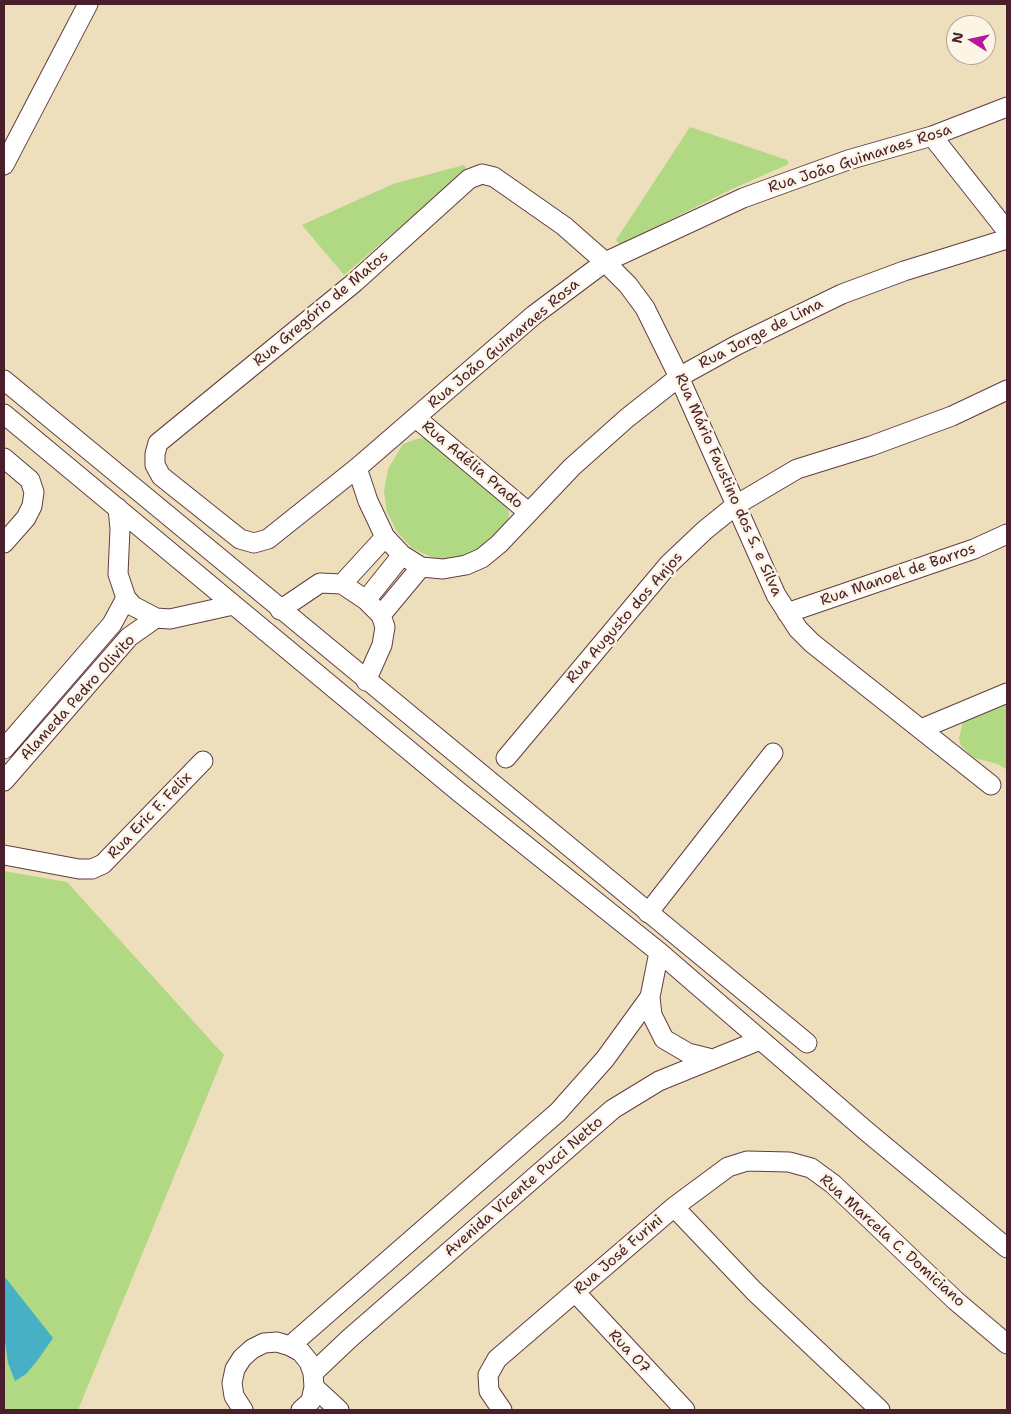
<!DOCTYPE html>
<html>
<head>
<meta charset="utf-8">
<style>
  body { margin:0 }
  #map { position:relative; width:1011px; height:1414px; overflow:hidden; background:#eedfbc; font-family:"Shantell Sans",sans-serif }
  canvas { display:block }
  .frame { position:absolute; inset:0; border:5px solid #4a1f2b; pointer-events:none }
  .north { position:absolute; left:946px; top:15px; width:50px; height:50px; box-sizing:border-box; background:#fcf5e5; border:1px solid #b59f9b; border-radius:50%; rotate:280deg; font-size:14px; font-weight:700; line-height:20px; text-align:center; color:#4a1f2b }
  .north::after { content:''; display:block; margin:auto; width:18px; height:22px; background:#b5179e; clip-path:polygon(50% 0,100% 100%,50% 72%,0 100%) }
</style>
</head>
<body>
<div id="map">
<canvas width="1011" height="1414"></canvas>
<div class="frame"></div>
<div class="north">N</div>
</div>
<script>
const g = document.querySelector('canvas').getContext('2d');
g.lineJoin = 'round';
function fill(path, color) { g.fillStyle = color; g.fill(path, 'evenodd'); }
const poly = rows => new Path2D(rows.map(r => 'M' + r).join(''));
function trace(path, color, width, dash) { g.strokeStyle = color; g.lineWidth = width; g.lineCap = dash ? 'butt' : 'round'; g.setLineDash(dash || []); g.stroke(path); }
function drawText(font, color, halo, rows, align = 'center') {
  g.font = font + ' "Shantell Sans",sans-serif'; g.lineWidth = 5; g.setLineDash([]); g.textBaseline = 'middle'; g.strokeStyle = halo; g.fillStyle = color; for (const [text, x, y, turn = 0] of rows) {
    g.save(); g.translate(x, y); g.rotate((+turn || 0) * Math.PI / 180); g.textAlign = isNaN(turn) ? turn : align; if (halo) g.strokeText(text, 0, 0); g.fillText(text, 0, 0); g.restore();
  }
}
fill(poly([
  [690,127,787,160,789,164,732,189,620,245,616,240],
  [464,165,467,170,344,275,302,225,393,184],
  [420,438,429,439,506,498,509,511,508,524,494,546,453,561,431,557,412,548,397,532,387,512,384,491,388,469,403,444],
  [1007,699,1007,770,998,764,974,758,961,746,959,738,963,721],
  [4,871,67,882,224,1055,78,1410,4,1410]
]), '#b1d882');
fill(poly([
  [4,1276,53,1338,37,1361,26,1374,15,1381,8,1363,4,1335]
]), '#47b0c5');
const minor = poly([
  [932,136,1007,231],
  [4,165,88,4],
  [4,380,807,1043],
  [4,414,459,792,659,952,865,1130,1007,1248],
  [416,418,528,512],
  [4,458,30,480,34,492,32,506,26,518,4,543],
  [357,468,368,501,385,537,402,555,421,567,443,569,466,565,482,558,499,544,572,467,627,418,679,377,737,345,842,294,904,271,1007,239],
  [118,508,120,529,118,574,126,598,133,606,156,618,170,619,233,605],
  [342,584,385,537],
  [366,600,402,555],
  [280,610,320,583,342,584,366,600,381,615,385,627,382,645,366,681],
  [787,613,974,549,1007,534],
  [381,615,421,567],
  [921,729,1007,693],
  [4,749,112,624,126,598],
  [506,758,668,565,705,530,736,505,797,469,871,446,952,416,1007,390],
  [4,781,129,637,156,618],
  [991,785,812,643,798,629,776,595,679,377,645,308,628,285,605,262,564,226,494,177,482,174,469,179,355,282,158,443,155,454,155,465,161,476,240,539,254,543,268,539,357,468,534,315,605,262,743,198,848,160,932,136,1007,107],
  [4,855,79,869,92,869,103,864,203,761],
  [648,913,773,753],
  [650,997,652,1015,664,1039,688,1053,712,1059],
  [674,1207,754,1291,880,1410],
  [575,1292,685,1410],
  [290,1346,558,1112,605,1059,650,997,659,952],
  [313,1373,350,1338,613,1109,659,1081,760,1040],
  [314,1387,339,1410],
  [243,1410,234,1396,232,1383,235,1369,242,1358,252,1349,264,1343,277,1342,290,1346,301,1352,309,1362,313,1373,314,1387,311,1401,301,1410],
  [502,1410,489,1391,488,1375,497,1359,674,1207,728,1167,747,1161,789,1162,811,1168,833,1184,956,1301,1007,1344]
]);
trace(minor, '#633c41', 21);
trace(minor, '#fff', 19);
drawText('15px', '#4a1f2b', '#fcf5e5', [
  ["Rua João Guimaraes Rosa",860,159,-18],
  ["Rua Gregório de Matos",321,309,-40],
  ["Rua Jorge de Lima",761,334,-27],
  ["Rua João Guimaraes Rosa",504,344,-40],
  ["Rua Adélia Prado",472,465,40],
  ["Rua Mário Faustino dos S. e Silva",728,485,66],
  ["Rua Manoel de Barros",898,575,-19],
  ["Rua Augusto dos Anjos",625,618,-49],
  ["Alameda Pedro Olivito",78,698,-48],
  ["Rua Eric F. Felix",150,816,-46],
  ["Avenida Vicente Pucci Netto",524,1187,-41],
  ["Rua Marcela C. Domiciano",892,1241,42],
  ["Rua José Furini",619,1255,-41],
  ["Rua 07",629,1352,47]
]);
</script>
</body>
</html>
